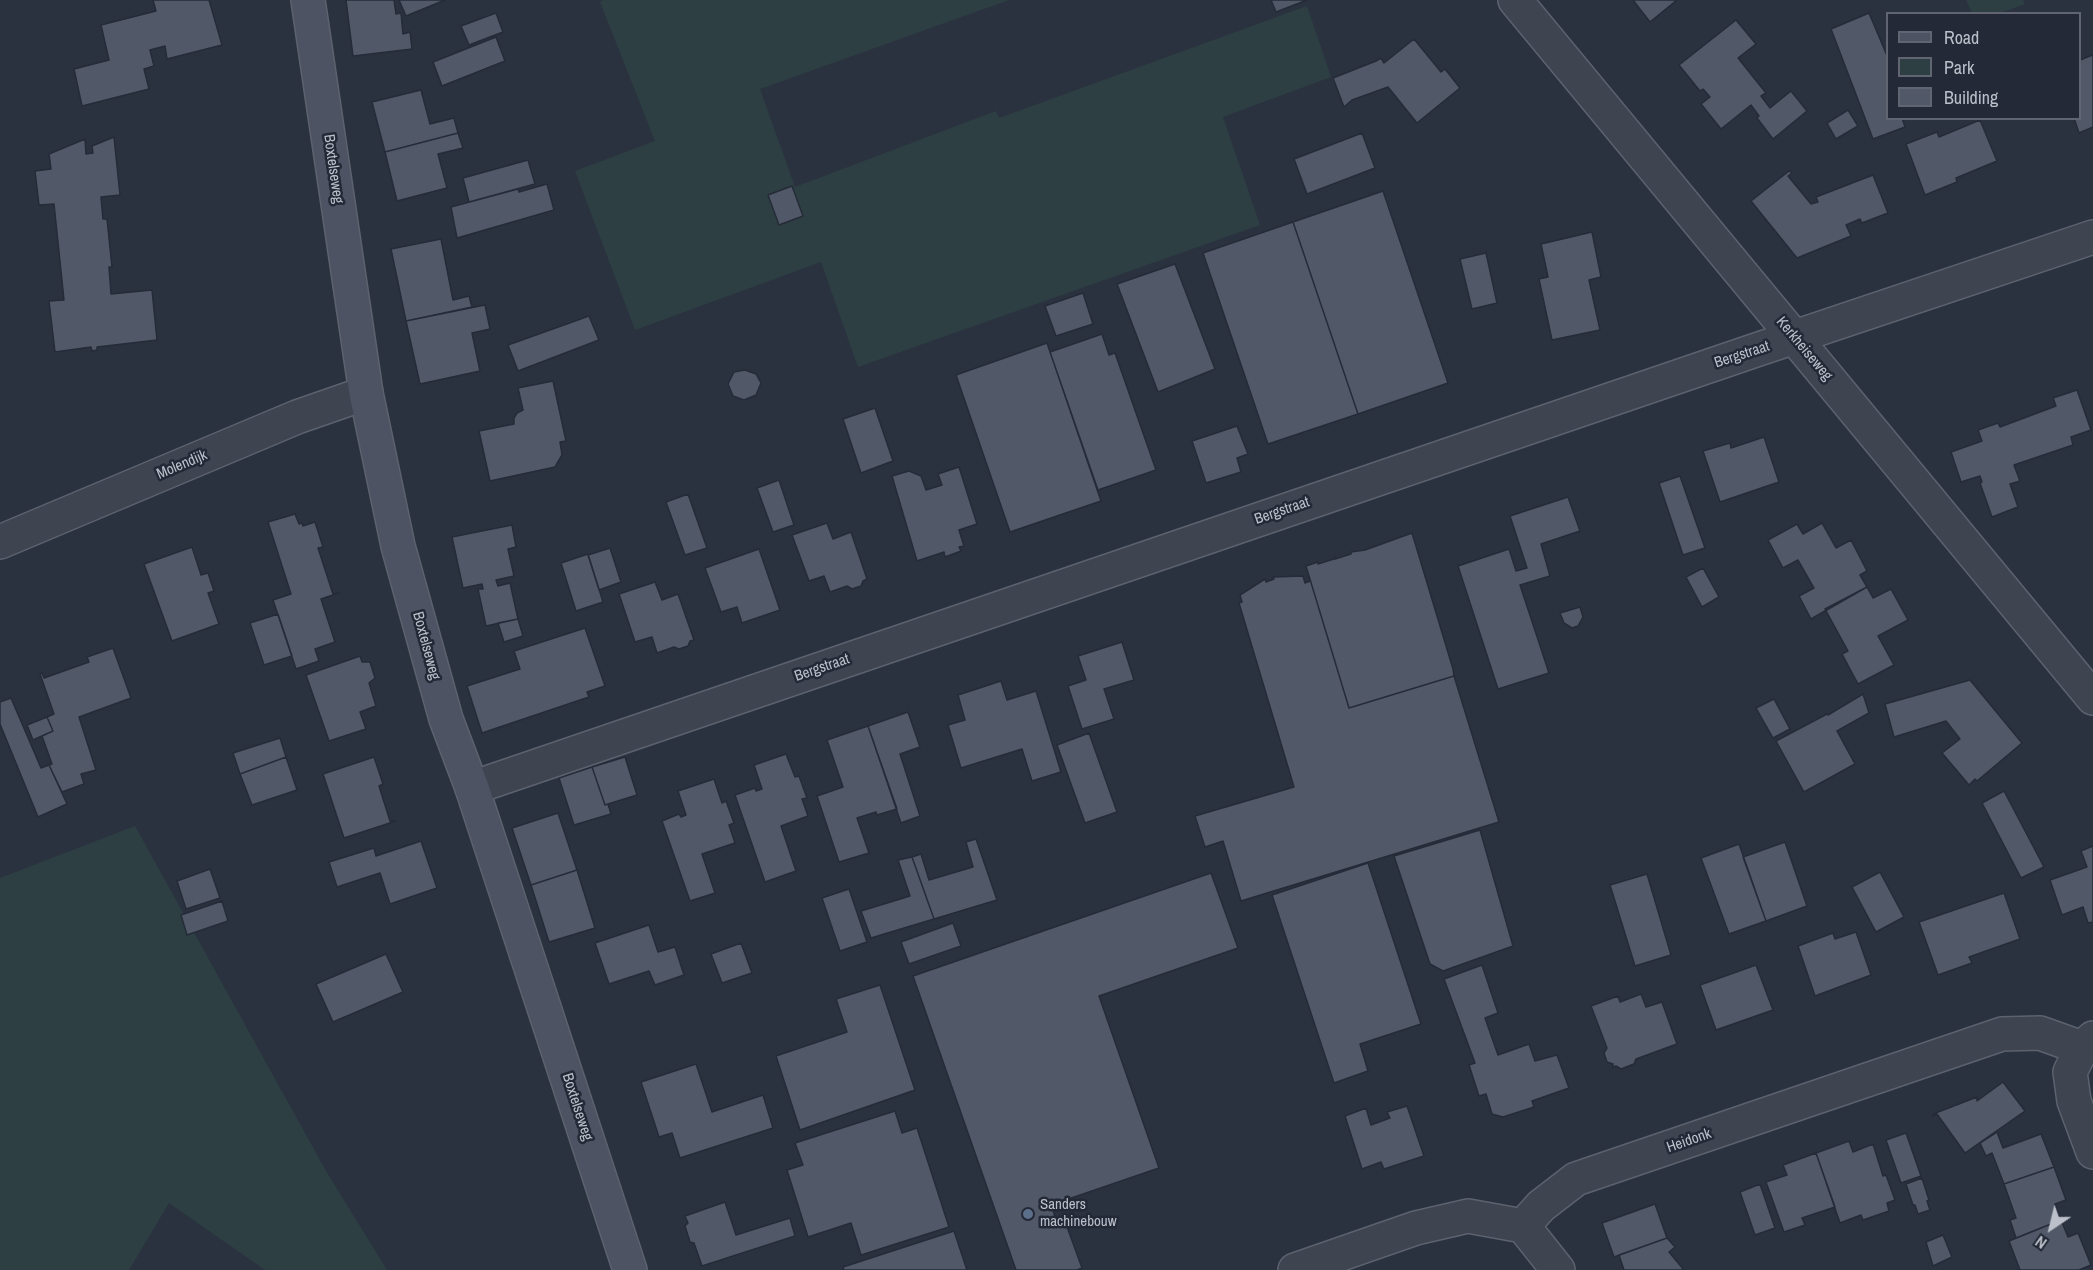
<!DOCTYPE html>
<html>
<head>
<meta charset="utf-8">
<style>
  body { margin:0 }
  #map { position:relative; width:2093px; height:1270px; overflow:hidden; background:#2a3240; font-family:"Archivo Narrow",sans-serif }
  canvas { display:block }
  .legend { position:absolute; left:1886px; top:12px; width:195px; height:108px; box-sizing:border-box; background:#232936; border:2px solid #606571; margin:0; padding:8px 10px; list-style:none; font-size:18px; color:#bbc0ca }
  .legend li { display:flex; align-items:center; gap:12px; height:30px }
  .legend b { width:30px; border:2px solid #606571 }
  .north { position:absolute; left:2021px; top:1198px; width:60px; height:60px; -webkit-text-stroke:4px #232936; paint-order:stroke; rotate:215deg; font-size:16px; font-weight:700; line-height:24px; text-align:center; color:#bbc0ca }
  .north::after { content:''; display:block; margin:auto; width:21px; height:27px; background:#bbc0ca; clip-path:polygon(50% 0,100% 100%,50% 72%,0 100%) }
</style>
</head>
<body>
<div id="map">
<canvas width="2093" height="1270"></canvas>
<ul class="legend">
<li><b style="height:8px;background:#4d5363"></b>Road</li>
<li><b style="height:16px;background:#2d3f42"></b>Park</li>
<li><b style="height:16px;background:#515969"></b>Building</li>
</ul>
<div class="north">N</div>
</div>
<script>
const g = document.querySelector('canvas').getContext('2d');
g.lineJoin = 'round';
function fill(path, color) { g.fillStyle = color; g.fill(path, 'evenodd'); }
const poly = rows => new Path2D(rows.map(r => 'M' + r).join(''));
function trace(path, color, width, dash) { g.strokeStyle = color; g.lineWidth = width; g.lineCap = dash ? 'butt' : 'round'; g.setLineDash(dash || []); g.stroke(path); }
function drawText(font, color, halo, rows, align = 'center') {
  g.font = font + ' "Archivo Narrow",sans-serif'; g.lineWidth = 5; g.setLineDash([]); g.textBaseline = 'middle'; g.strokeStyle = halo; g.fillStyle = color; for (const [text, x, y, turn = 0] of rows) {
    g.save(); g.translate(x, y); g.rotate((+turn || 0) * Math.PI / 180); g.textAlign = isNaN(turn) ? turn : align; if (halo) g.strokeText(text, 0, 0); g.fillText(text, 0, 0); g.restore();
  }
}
fill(poly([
  [603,0,1009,0,760,89,795,187,996,111,999,118,1307,6,1331,77,1223,117,1260,225,858,367,821,262,635,330,575,171,655,141,600,2],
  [1966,0,2023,0,2025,4,2000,13,1972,13],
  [135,826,326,1171,387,1270,265,1270,169,1203,129,1270,0,1270,0,878]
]), '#2d3f42');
const building = poly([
  [153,0,209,0,222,45,167,59,165,46,150,50,154,66,144,69,149,89,82,106,74,69,109,60,101,25,156,11,153,0],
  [346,0,394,0,396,14,401,13,403,34,410,32,412,49,353,56,346,0],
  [399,0,445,0,406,16,399,0],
  [1271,0,1307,0,1276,12,1271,0],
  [1633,0,1677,0,1650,22,1633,0],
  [496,13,503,32,469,45,461,26,496,13],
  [1869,13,1888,58,1888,118,1902,118,1905,127,1873,139,1831,29,1869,13],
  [1736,20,1756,44,1738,58,1766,93,1761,96,1770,108,1791,91,1807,111,1773,139,1757,118,1759,116,1751,105,1721,129,1701,104,1710,97,1703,89,1700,91,1679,65,1736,20],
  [496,37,505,61,442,86,433,62,496,37],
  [1414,39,1441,72,1445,69,1460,88,1417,123,1388,87,1352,100,1344,107,1333,78,1376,61,1381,58,1384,63,1414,39],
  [2093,55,2093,127,2079,133,2074,118,2080,118,2080,60,2093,55],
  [421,90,430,124,454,118,458,133,385,152,372,102,421,90],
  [1848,110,1858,126,1836,139,1827,123,1848,110],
  [1980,120,1997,161,1956,178,1957,182,1925,195,1906,144,1937,132,1939,137,1980,120],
  [458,133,463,148,438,154,447,188,397,201,385,152,458,133],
  [1362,133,1375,168,1307,194,1294,159,1362,133],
  [114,137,120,195,101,197,103,219,107,219,112,267,109,267,111,294,152,290,157,340,97,347,97,350,92,351,91,347,55,352,49,301,64,300,54,204,39,205,35,171,51,169,49,154,85,139,86,154,93,153,92,146,114,137],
  [528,160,535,184,469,202,463,178,528,160],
  [1789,171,1792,173,1788,176,1811,204,1818,202,1816,197,1873,175,1888,213,1862,223,1860,219,1846,225,1851,236,1797,258,1751,201,1789,171],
  [547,184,554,210,457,238,451,207,518,189,519,192,547,184],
  [792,186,803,216,779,225,768,195,792,186],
  [1383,191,1448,383,1358,414,1293,222,1383,191],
  [1293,222,1358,414,1268,444,1203,253,1293,222],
  [1592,232,1601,277,1589,280,1600,330,1552,340,1539,279,1548,277,1541,244,1592,232],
  [441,239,453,300,469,296,472,307,406,321,391,249,441,239],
  [1486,253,1497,303,1472,309,1460,259,1486,253],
  [1175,264,1215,369,1158,392,1117,284,1175,264],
  [1083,293,1093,324,1056,336,1045,306,1083,293],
  [485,305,490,329,472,333,480,371,420,384,406,321,485,305],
  [589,316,599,340,518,371,508,345,589,316],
  [1102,334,1109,355,1115,353,1156,470,1098,490,1050,352,1102,334],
  [1047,343,1101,501,1010,532,956,375,1047,343],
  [745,370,756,374,761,383,756,395,744,400,733,396,728,384,734,372,745,370],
  [553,381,566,441,560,442,562,455,555,467,490,481,479,431,514,424,514,418,517,413,523,410,518,388,553,381],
  [2077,390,2091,430,2071,437,2073,445,2014,465,2020,481,2010,484,2018,507,1992,517,1980,483,1982,482,1980,476,1961,482,1951,452,1982,441,1978,430,1998,423,2000,427,2056,406,2053,398,2077,390],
  [875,408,893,461,861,473,843,419,875,408],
  [1237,426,1248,454,1237,458,1241,472,1206,483,1192,441,1237,426],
  [1764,437,1779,482,1720,502,1703,451,1730,443,1731,448,1764,437],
  [959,467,977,524,959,530,964,546,959,547,961,551,945,557,944,552,917,561,892,476,909,471,921,476,926,490,942,485,938,474,959,467],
  [1680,476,1705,548,1683,555,1659,483,1680,476],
  [779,480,794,525,773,532,757,488,779,480],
  [688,494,707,548,685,555,666,502,688,494],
  [1568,497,1580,531,1541,544,1550,576,1520,585,1549,673,1498,689,1458,566,1509,549,1516,571,1527,568,1510,516,1568,497],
  [295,514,299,524,302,523,303,526,315,522,323,547,318,548,333,594,339,593,321,599,335,642,315,649,319,661,296,669,273,600,291,594,268,522,295,514],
  [827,523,833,539,851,532,867,579,863,581,861,586,852,589,847,586,830,592,824,576,809,581,792,535,827,523],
  [1822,523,1836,548,1851,540,1867,571,1860,575,1867,587,1811,619,1799,596,1814,588,1798,560,1783,568,1768,540,1797,524,1803,534,1822,523],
  [512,525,516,547,508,549,514,576,496,580,498,586,510,583,518,619,486,626,478,589,483,589,482,584,463,588,452,537,512,525],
  [1412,533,1453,669,1454,676,1349,708,1306,566,1318,562,1318,564,1334,559,1335,557,1335,559,1351,554,1351,552,1365,550,1412,533],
  [192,547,201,575,208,573,214,591,208,593,219,624,172,641,144,564,192,547],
  [610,548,621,582,599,590,588,555,610,548],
  [759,549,780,610,742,623,737,607,721,612,705,568,759,549],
  [588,554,603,602,576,611,561,563,588,554],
  [1306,566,1349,708,1454,676,1499,822,1241,901,1223,841,1205,847,1195,816,1294,787,1239,603,1242,602,1240,595,1265,579,1266,582,1274,579,1273,577,1303,576,1305,583,1310,581,1306,566],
  [1703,568,1719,597,1702,607,1686,577,1703,568],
  [655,582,662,600,678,594,694,640,690,641,688,646,679,649,674,647,657,653,652,637,635,642,619,594,655,582],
  [1867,587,1873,598,1891,589,1908,620,1878,636,1894,665,1858,684,1842,654,1848,651,1825,609,1867,587],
  [1580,607,1583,617,1578,626,1572,628,1564,623,1560,613,1580,607],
  [278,614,292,656,264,665,250,623,278,614],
  [518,619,523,636,504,642,498,623,518,619],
  [585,628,605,686,587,692,589,697,482,733,467,686,520,669,514,651,585,628],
  [1122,642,1134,680,1104,689,1114,719,1082,729,1068,686,1086,680,1078,656,1122,642],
  [113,648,131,698,79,717,96,770,81,774,84,784,62,792,49,765,52,764,42,736,53,731,47,717,54,714,40,674,42,673,44,678,89,662,87,657,113,648],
  [360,656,362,662,370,662,375,678,369,683,376,706,360,712,366,729,329,741,306,675,360,656],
  [1970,680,2022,743,1977,781,1975,779,1969,785,1942,753,1960,739,1946,721,1894,737,1885,704,1970,680],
  [1001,681,1007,700,1036,691,1061,772,1032,781,1022,749,961,768,948,725,965,720,958,695,1001,681],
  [1863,694,1869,713,1837,731,1855,764,1804,792,1776,741,1827,714,1828,715,1863,694],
  [11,698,41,768,49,765,67,804,38,817,0,724,0,702,11,698],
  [1774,699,1790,729,1773,738,1756,708,1774,699],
  [908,712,920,747,900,754,920,816,901,823,868,726,908,712],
  [47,717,53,731,33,740,27,725,47,717],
  [868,726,897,809,877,815,876,812,857,818,869,853,839,862,817,796,843,787,827,740,868,726],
  [1089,733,1117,812,1085,823,1057,745,1089,733],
  [280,738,286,757,240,774,233,753,280,738],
  [786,754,795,777,799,776,807,798,802,799,808,816,781,826,796,871,765,882,735,795,755,788,756,791,762,789,754,765,786,754],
  [286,757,297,790,252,805,240,774,286,757],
  [374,757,383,784,379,786,390,821,396,821,344,838,323,774,374,757],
  [625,757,637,795,605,805,592,767,625,757],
  [592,767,605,805,608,804,611,814,574,825,559,778,592,767],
  [714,779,722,803,726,801,734,823,729,825,735,843,702,854,715,893,690,901,662,821,679,814,681,817,686,815,678,791,714,779],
  [2004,791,2044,867,2021,878,1982,803,2004,791],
  [558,813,577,870,531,885,512,828,558,813],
  [1480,830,1513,946,1443,971,1430,964,1394,856,1480,830],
  [976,839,997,900,934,919,912,857,921,854,929,880,973,867,966,842,976,839],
  [421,841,437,888,390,904,380,873,337,887,329,862,374,848,376,856,421,841],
  [1785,842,1807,906,1766,921,1743,857,1785,842],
  [1739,844,1766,921,1729,934,1701,858,1739,844],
  [2093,846,2093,922,2088,923,2083,907,2062,915,2050,880,2087,867,2081,851,2093,846],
  [912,857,934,919,871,938,861,911,910,896,898,860,912,857],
  [1368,863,1421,1024,1360,1044,1368,1071,1334,1083,1272,895,1368,863],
  [210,869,220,898,186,909,177,881,210,869],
  [577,870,595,928,549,942,531,885,577,870],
  [1880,872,1904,917,1876,932,1852,887,1880,872],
  [1211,873,1238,948,1099,996,1159,1168,1051,1205,1059,1227,1066,1224,1082,1268,1077,1270,1016,1270,913,976,1211,873],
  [1647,874,1671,955,1635,966,1610,885,1647,874],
  [849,889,867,942,840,951,822,898,849,889],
  [2004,893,2020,939,1969,957,1972,963,1938,975,1919,922,2004,893],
  [222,901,228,921,187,935,181,915,222,901],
  [953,923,961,946,909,964,901,942,953,923],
  [649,925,658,952,675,947,684,975,655,985,649,971,609,984,595,943,649,925],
  [1856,932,1871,975,1815,996,1798,946,1833,933,1835,939,1856,932],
  [741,943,752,973,722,983,711,954,741,943],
  [386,954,403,992,333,1022,316,984,386,954],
  [1482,965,1498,1013,1485,1018,1498,1055,1529,1044,1535,1061,1557,1055,1569,1088,1532,1101,1534,1107,1503,1117,1492,1114,1486,1094,1479,1096,1469,1065,1475,1063,1444,979,1482,965],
  [1756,965,1773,1010,1716,1030,1700,985,1756,965],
  [880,985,915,1090,800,1130,776,1056,847,1032,836,999,880,985],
  [1641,994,1646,1007,1662,1002,1677,1044,1636,1059,1634,1064,1621,1069,1616,1066,1613,1067,1613,1064,1607,1062,1604,1053,1607,1048,1591,1006,1618,996,1620,1002,1641,994],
  [696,1064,712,1112,763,1095,773,1128,680,1158,672,1133,659,1137,641,1082,696,1064],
  [2003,1082,2025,1111,1965,1153,1937,1114,1933,1116,1933,1114,1977,1097,1977,1101,2003,1082],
  [1407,1106,1424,1156,1384,1169,1381,1162,1362,1169,1345,1116,1366,1108,1371,1125,1390,1118,1387,1112,1407,1106],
  [895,1111,902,1133,917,1128,949,1227,861,1255,851,1223,808,1237,787,1170,803,1165,795,1143,895,1111],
  [1997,1132,2003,1148,2041,1134,2054,1167,2004,1184,1992,1153,1986,1156,1980,1143,1997,1132],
  [1906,1133,1921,1176,1901,1183,1886,1140,1906,1133],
  [1849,1141,1853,1152,1873,1144,1883,1176,1886,1175,1895,1200,1887,1203,1889,1211,1863,1220,1861,1215,1840,1223,1816,1153,1849,1141],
  [1816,1153,1835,1207,1802,1218,1805,1225,1784,1232,1766,1182,1787,1175,1783,1165,1816,1153],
  [2054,1167,2066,1200,2055,1204,2061,1220,2016,1238,2010,1220,2016,1218,2004,1184,2054,1167],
  [1922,1178,1929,1200,1927,1201,1930,1210,1918,1214,1915,1205,1913,1205,1906,1184,1922,1178],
  [1760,1184,1775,1228,1755,1235,1740,1192,1760,1184],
  [725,1202,736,1235,790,1218,795,1236,702,1266,694,1243,690,1242,685,1226,688,1223,685,1216,725,1202],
  [1655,1204,1667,1238,1614,1257,1602,1223,1655,1204],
  [2061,1220,2068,1237,2078,1233,2091,1265,2079,1270,2020,1270,2009,1241,2061,1220],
  [954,1231,967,1270,844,1270,843,1267,954,1231],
  [1943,1235,1952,1257,1933,1266,1926,1242,1943,1235],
  [1667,1238,1675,1247,1669,1252,1684,1270,1624,1270,1619,1255,1667,1238]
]);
fill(building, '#515969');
trace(building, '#252b38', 1.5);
const street = poly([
  [1515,0,2093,698],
  [0,542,297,417,366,393],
  [472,788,1753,351,2093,237],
  [2082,1048,2070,1072,2074,1101,2093,1152],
  [1523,1226,1558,1270],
  [1295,1270,1416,1228,1468,1216,1523,1226,1541,1206,1576,1179,2002,1034,2040,1033,2082,1048,2093,1038]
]);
const secondary = poly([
  [308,0,366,393,398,546,446,719,472,788,630,1270]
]);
trace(street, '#5c626e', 36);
trace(secondary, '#5c626e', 36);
trace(street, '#3e4450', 33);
trace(secondary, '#4d5363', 33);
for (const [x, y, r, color] of [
  [1028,1214,6,"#5c6f8a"]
]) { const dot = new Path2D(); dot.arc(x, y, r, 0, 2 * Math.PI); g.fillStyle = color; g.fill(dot); trace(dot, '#232936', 2); }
drawText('15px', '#bbc0ca', '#232936', [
  ["Boxtelseweg",333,169,82],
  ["Kerkheiseweg",1804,349,50],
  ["Bergstraat",1742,355,-18],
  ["Molendijk",182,465,-23],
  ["Bergstraat",1282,511,-19],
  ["Boxtelseweg",426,646,75],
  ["Bergstraat",822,668,-19],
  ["Boxtelseweg",577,1107,72],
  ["Heidonk",1689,1141,-19]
]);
drawText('15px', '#bbc0ca', '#232936', [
  ["Sanders",1040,1205],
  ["machinebouw",1040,1222]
], 'left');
</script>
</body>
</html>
